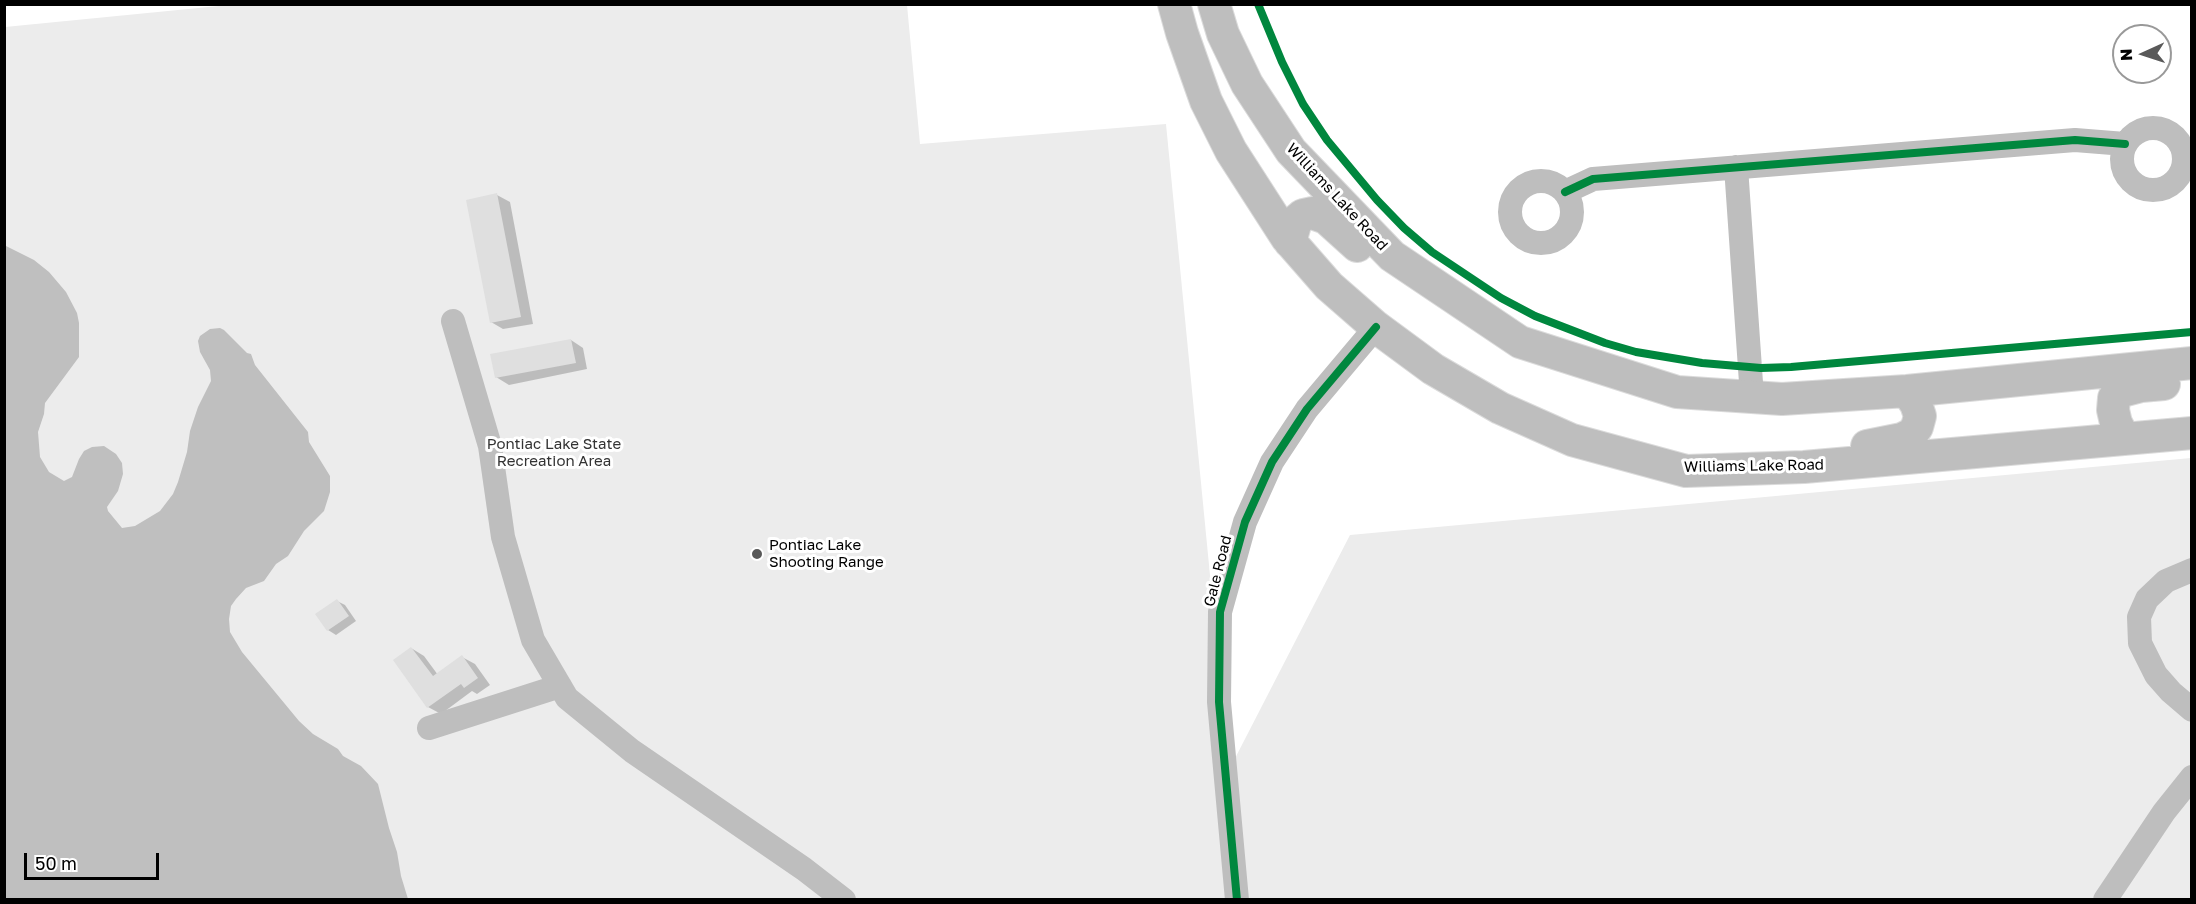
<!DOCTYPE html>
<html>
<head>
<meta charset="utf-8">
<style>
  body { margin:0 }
  #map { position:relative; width:2196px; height:904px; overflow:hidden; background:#fff; font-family:"Golos Text",sans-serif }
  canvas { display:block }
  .frame { position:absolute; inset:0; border:6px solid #000; pointer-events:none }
  .north { position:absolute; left:2112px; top:24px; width:60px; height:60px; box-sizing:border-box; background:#fff; border:2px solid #999; border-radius:50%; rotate:267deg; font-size:16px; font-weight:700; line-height:24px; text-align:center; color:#000 }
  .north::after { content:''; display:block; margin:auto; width:21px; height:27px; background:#595959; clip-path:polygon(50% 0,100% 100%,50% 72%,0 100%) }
  .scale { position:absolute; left:24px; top:853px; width:135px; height:27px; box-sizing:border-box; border:3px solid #000; border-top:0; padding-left:8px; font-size:18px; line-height:21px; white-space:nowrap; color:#000; -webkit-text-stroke:4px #fff; paint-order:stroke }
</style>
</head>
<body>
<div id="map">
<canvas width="2196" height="904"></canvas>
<div class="frame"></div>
<div class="north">N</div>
<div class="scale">50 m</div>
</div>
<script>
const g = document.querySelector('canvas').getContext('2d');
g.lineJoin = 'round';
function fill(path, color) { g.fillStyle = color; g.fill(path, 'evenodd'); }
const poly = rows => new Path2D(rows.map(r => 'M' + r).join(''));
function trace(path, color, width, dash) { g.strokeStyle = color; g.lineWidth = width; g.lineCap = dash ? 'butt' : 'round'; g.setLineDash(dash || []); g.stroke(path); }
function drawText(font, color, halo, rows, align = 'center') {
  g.font = font + ' "Golos Text",sans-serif'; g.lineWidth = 6; g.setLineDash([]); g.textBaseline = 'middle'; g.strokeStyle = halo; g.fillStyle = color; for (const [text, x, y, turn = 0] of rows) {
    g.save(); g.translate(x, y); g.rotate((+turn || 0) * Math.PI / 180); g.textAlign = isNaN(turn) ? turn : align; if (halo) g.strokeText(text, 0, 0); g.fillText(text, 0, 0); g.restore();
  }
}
fill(poly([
  [239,4,907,5,920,144,1166,124,1229,770,1350,535,2191,458,2191,899,5,900,5,27]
]), '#ececec');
fill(poly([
  [4,245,34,260,49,272,66,292,77,313,79,323,79,357,45,403,44,414,38,432,40,457,49,472,64,481,72,477,79,459,84,451,92,447,104,446,116,454,122,463,123,474,118,491,107,507,108,511,122,528,135,526,160,511,173,494,178,482,187,452,190,431,198,407,211,381,210,370,200,352,198,341,200,336,210,329,220,328,224,330,247,353,251,354,255,365,308,432,309,442,330,476,330,492,324,511,304,531,288,556,276,564,264,581,246,588,236,599,231,606,229,619,230,632,242,652,299,721,313,734,338,749,343,756,361,766,378,784,389,828,397,852,401,876,408,899,5,899]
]), '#bfbfbf');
fill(poly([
  [497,195,510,202,533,324,503,329,491,322],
  [571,340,583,348,587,369,509,385,496,377],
  [337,601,345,605,356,621,336,635,328,630],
  [411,648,424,656,438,675,462,657,475,664,490,685,477,694,472,691,441,714,428,707]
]), '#0003');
fill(poly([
  [497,193,521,317,490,323,466,200],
  [571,339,576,363,495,378,490,354],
  [337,599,349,616,327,631,315,614],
  [411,647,433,676,462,655,478,678,464,688,461,684,427,708,393,660]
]), '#dfdfdf');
const major = poly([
  [1174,4,1182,33,1206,101,1231,151,1287,238,1329,286,1376,327,1433,369,1500,408,1572,440,1686,471,1804,467,2192,433],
  [1214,4,1223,34,1247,84,1291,151,1392,256,1520,342,1677,392,1782,399,1907,391,2192,363],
  [1290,242,1296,221,1303,215,1312,213,1326,218,1357,246],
  [2124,438,2116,423,2113,410,2114,398,2122,391,2141,386,2164,384],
  [1867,446,1902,439,1912,434,1917,427,1920,416,1916,404,1907,391]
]);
trace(major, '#dbdbdb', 34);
trace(poly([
  '2122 159a31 31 0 1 1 62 0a31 31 0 1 1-62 0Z',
  [1736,167,1752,397],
  '1510 212a31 31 0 1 1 62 0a31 31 0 1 1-62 0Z',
  [1565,192,1593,179,2075,140,2125,144],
  [453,321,490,446,503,537,533,640,567,698,632,751,804,869,844,900],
  [2192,570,2166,581,2147,599,2139,617,2140,643,2156,675,2171,692,2192,710],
  [429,728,560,686],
  [1237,900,1219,702,1220,612,1245,522,1272,462,1307,409,1376,327],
  [2105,900,2164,812,2192,777]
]), '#bebebe', 24);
trace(major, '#bebebe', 32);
trace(poly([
  [1258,4,1282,62,1303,104,1327,140,1377,200,1404,228,1432,252,1501,298,1535,316,1605,343,1636,352,1702,363,1761,368,1791,367,2192,332],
  [1565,192,1593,179,2075,140,2125,144],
  [1237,900,1219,702,1220,612,1245,522,1272,462,1307,409,1376,327]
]), '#00873e', 8);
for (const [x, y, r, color] of [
  [757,554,6,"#595959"]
]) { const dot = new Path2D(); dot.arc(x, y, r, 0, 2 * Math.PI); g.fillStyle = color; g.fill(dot); trace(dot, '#fff', 2); }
drawText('15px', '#000', '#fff', [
  ["Williams Lake Road",1337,197,47],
  ["Williams Lake Road",1754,466,-1],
  ["Gale Road",1218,571,-76]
]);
drawText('15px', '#333', '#fff', [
  ["Pontiac Lake State",554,444],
  ["Recreation Area",554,461]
]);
drawText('15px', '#000', '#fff', [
  ["Pontiac Lake",769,545],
  ["Shooting Range",769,562]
], 'left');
</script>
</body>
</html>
